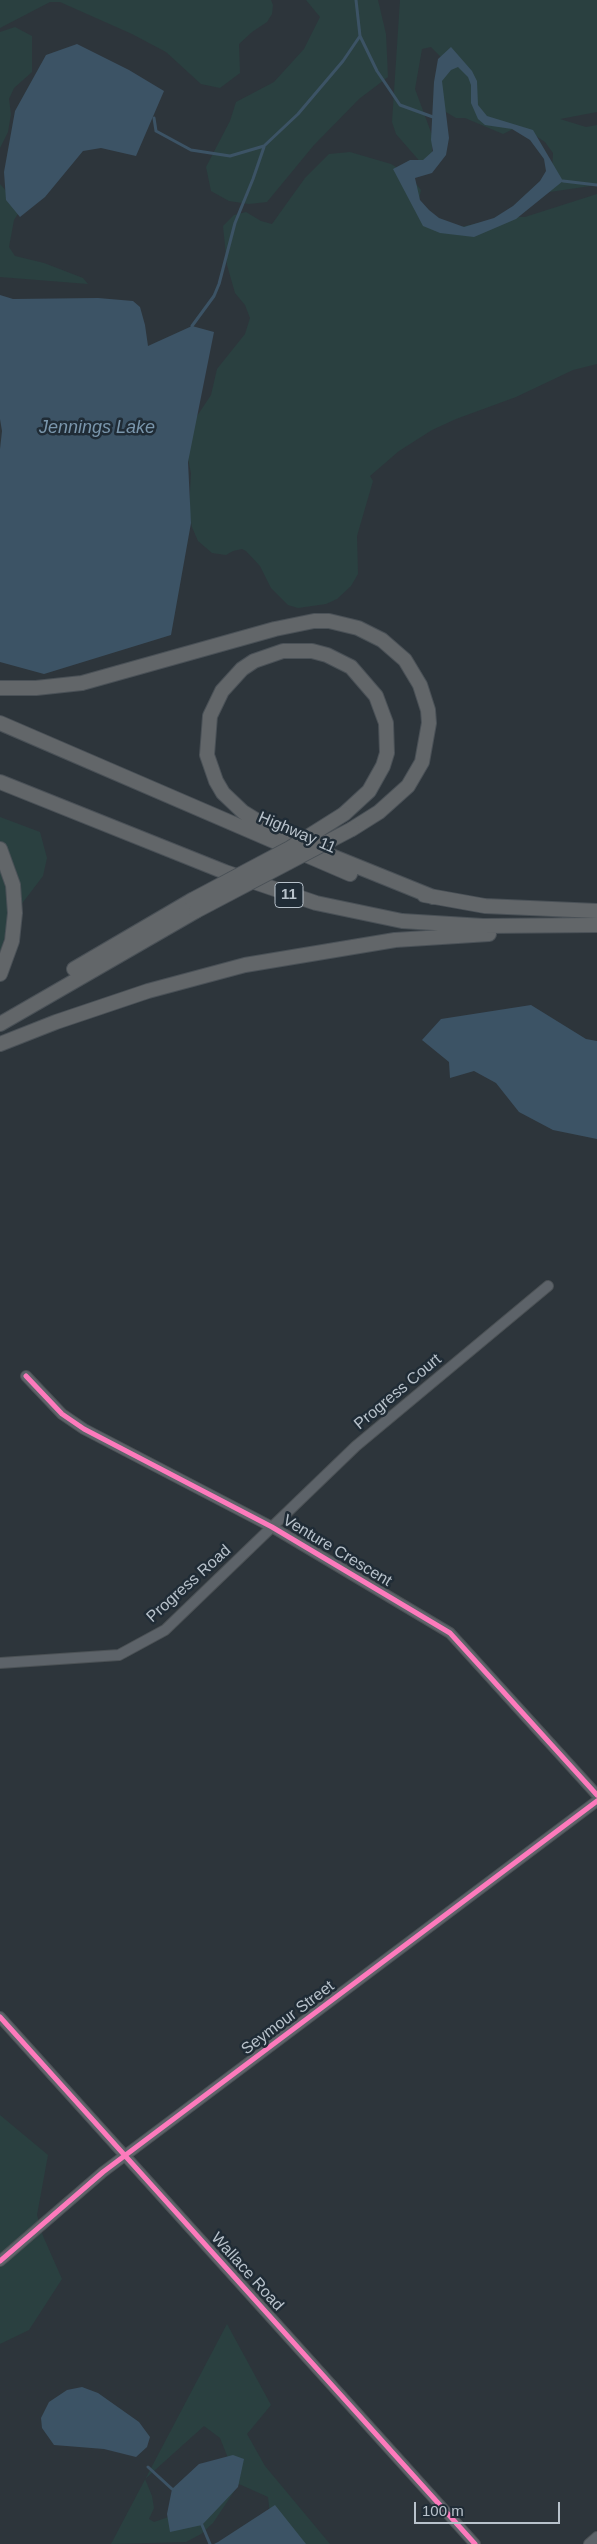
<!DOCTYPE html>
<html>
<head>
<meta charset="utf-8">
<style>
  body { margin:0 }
  #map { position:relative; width:597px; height:2544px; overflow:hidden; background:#2d353b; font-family:Helvetica,sans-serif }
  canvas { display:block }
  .scale { position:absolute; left:414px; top:2502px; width:146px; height:22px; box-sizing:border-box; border:2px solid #b8c2cb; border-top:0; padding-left:6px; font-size:15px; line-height:18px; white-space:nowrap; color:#b8c2cb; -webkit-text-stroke:4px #202c36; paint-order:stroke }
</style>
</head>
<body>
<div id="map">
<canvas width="597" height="2544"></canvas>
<div class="scale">100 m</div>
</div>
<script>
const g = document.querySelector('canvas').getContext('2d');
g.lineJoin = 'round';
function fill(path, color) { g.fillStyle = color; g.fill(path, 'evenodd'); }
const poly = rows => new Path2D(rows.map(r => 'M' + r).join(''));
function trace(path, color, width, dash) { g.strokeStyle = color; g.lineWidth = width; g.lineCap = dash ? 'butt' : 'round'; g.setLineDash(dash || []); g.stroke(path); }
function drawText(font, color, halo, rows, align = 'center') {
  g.font = font + ' Helvetica,sans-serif'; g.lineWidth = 5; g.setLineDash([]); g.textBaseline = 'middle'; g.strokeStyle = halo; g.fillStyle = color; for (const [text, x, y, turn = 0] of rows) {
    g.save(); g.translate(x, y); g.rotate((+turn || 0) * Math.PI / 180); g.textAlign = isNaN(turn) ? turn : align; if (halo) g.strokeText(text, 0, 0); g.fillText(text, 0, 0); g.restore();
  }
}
fill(poly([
  [0,0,271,0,273,5,272,14,267,22,252,32,239,44,240,73,220,88,201,84,166,52,132,34,60,2,50,2,0,28],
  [306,0,378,0,386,34,388,77,359,99,314,145,267,202,249,204,229,201,211,191,206,167,230,121,236,102,274,82,304,49,320,17],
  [400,0,597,0,597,112,560,119,586,127,597,125,597,185,543,193,552,174,553,153,545,142,524,128,517,127,503,134,465,118,456,118,446,112,436,92,441,57,431,47,422,49,415,89,432,135,432,161,423,165,396,134,392,122],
  [15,27,32,36,32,72,14,88,9,99,11,114,8,132,0,148,0,32],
  [350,152,391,164,409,175,421,190,419,200,444,231,504,217,525,217,597,194,597,364,573,370,516,397,456,419,432,430,399,451,370,476,373,481,357,536,358,574,351,586,337,599,326,604,298,608,288,605,271,588,260,566,246,551,242,549,233,551,226,555,212,553,198,541,192,527,189,511,191,473,188,459,193,422,211,395,217,369,245,334,250,318,245,305,235,293,227,265,223,226,234,215,246,212,261,221,272,224,305,178,329,154],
  [0,184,7,192,30,195,14,220,9,247,15,256,44,263,83,278,88,284,0,277],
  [0,817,40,832,47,858,43,876,11,918,0,952],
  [0,2115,48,2155,37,2215,43,2236,62,2279,29,2330,0,2344],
  [227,2324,271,2405,247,2434,265,2466,330,2544,288,2544,271,2523,268,2497,239,2484,213,2523,201,2534,186,2542,111,2544],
  [204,2426,220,2438,228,2458,180,2513,154,2522,149,2519,154,2508,152,2496,145,2479]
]), '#2a4040');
fill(poly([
  [77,44,129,70,164,91,136,156,101,148,83,151,45,197,20,217,6,200,4,172,15,111,46,55],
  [451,47,472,71,477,81,478,105,487,116,533,130,563,181,516,219,474,237,440,233,423,226,393,169,410,160,423,160,433,151,431,140,434,82,438,59],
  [458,67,468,77,471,85,471,103,478,119,485,125,512,129,530,140,544,159,546,171,540,181,513,206,494,218,464,227,439,218,429,210,420,200,415,178,432,173,446,155,449,138,442,81,451,70],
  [0,295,13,299,98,298,133,301,140,307,145,325,148,346,192,326,214,332,188,462,191,523,171,635,44,674,0,662,0,449,2,431,0,419],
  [531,1005,586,1039,597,1041,597,1139,553,1130,519,1112,496,1083,474,1071,450,1078,449,1062,422,1040,441,1019],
  [82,2387,98,2393,139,2422,150,2437,147,2447,136,2457,104,2449,54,2445,42,2428,41,2418,49,2402,67,2390],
  [233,2455,244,2459,238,2487,202,2525,170,2532,167,2514,172,2489,199,2464],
  [275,2505,306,2544,214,2544,218,2542]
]), '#3c5365');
trace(poly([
  [356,0,360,36,377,71,400,105,433,117],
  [154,118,156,131,191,150,230,156,264,146,298,114,343,61,360,36],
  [563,181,597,185],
  [192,326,214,296,219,284,235,223,253,179,264,147],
  [148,2467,172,2489],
  [202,2525,210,2544]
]), '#3c5365', 3);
const minor = poly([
  [26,1376,62,1414,84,1429,272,1527,450,1633,597,1795],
  [0,1663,119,1655,165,1630,356,1446,548,1286],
  [0,2017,475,2544],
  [0,2261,103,2172,597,1801],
  [589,2544,597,2537]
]);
const highway = poly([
  [0,688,36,688,82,683,275,629,314,621,329,621,358,628,382,640,405,660,420,685,428,710,429,723,422,762,408,786,379,812,352,829],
  [0,723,350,874],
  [0,782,225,872,316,903,402,921,483,926,597,925],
  [344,814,369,791,383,766,387,753,386,723,376,696,351,667,327,655,312,651,283,651,254,661,242,669,222,691,210,716,207,755,216,781,223,793,243,812,282,836,433,897],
  [0,849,13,885,15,913,12,941,0,974],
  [424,895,485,906,597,911],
  [74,969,192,900],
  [0,1024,196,911],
  [0,1044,56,1022,148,991,245,965,395,940,489,934]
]);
trace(minor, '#4b5155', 12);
trace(highway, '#4a5157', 16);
trace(minor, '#5d6369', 10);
trace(highway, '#626669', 14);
const highwayBridge = poly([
  [192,900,290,848,344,814],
  [196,911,352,829]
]);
trace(highwayBridge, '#4a5157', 16, []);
trace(highwayBridge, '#626669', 14);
trace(poly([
  [26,1376,62,1414,84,1429,272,1527,450,1633,597,1795],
  [0,2017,475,2544],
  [0,2261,103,2172,597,1801]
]), '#fd7abc', 5);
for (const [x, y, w] of [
  [289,895,28]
]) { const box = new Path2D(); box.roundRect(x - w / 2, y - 12.5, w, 25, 4); g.fillStyle = '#202c36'; g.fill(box); trace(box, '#b8c2cb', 1); }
drawText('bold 15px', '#b8c2cb', null, [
  ["11",289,895]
]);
drawText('16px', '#b8c2cb', '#202c36', [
  ["Highway 11",297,833,23],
  ["Progress Court",398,1392,-40],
  ["Venture Crescent",337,1551,31],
  ["Progress Road",189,1584,-42],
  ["Seymour Street",288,2018,-37],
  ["Wallace Road",247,2272,48]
]);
drawText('italic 18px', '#7a96ac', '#202c36', [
  ["Jennings Lake",97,428]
]);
</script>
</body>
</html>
